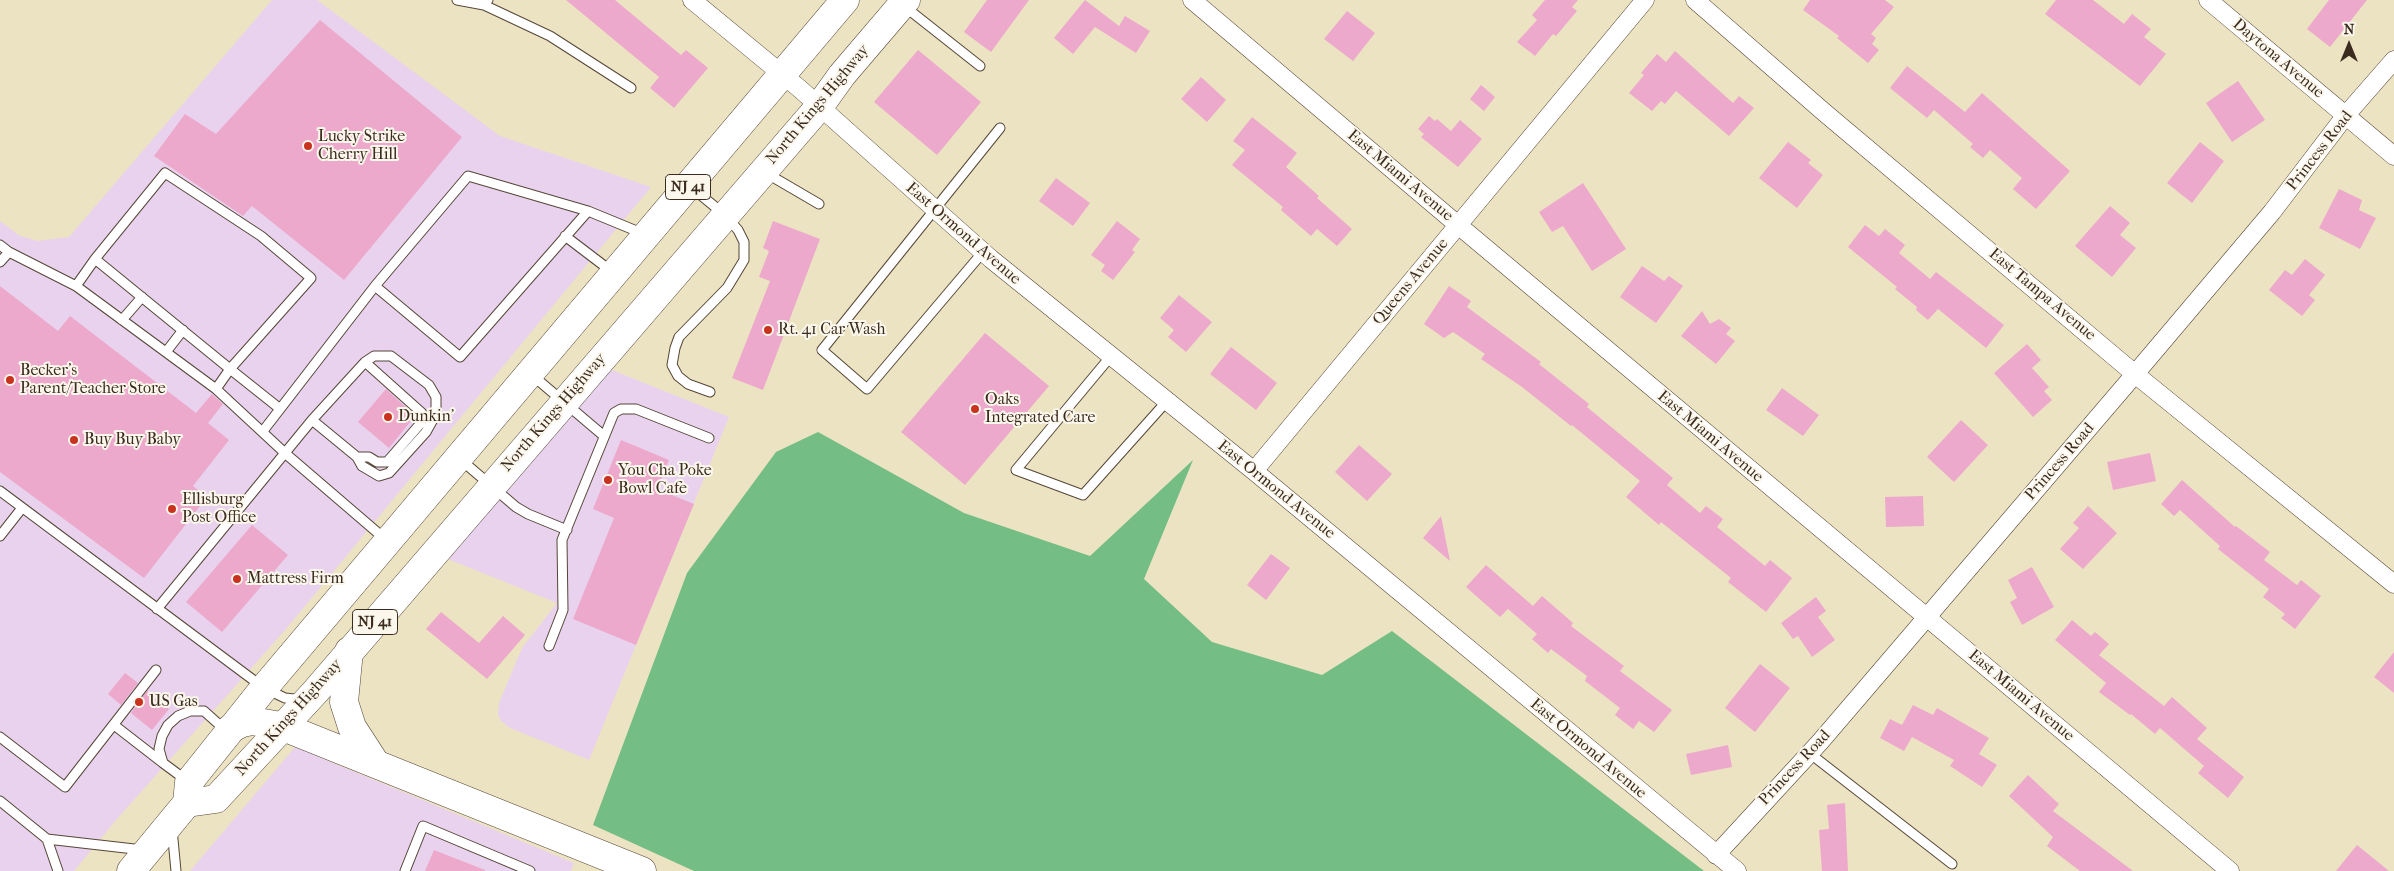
<!DOCTYPE html>
<html>
<head>
<meta charset="utf-8">
<style>
  body { margin:0 }
  #map { position:relative; width:2394px; height:871px; overflow:hidden; background:#ece3c2; font-family:"IM FELL French Canon",serif }
  canvas { display:block }
  .north { position:absolute; left:2324px; top:20px; width:50px; height:50px; -webkit-text-stroke:4px #fbf7ec; paint-order:stroke; rotate:0deg; font-size:14px; font-weight:700; line-height:20px; text-align:center; color:#3b2a1e }
  .north::after { content:''; display:block; margin:auto; width:18px; height:22px; background:#3b2a1e; clip-path:polygon(50% 0,100% 100%,50% 72%,0 100%) }
</style>
</head>
<body>
<div id="map">
<canvas width="2394" height="871"></canvas>
<div class="north">N</div>
</div>
<script>
const g = document.querySelector('canvas').getContext('2d');
g.lineJoin = 'round';
function fill(path, color) { g.fillStyle = color; g.fill(path, 'evenodd'); }
const poly = rows => new Path2D(rows.map(r => 'M' + r).join(''));
function trace(path, color, width, dash) { g.strokeStyle = color; g.lineWidth = width; g.lineCap = dash ? 'butt' : 'round'; g.setLineDash(dash || []); g.stroke(path); }
function drawText(font, color, halo, rows, align = 'center') {
  g.font = font + ' "IM FELL French Canon",serif'; g.lineWidth = 4; g.setLineDash([]); g.textBaseline = 'middle'; g.strokeStyle = halo; g.fillStyle = color; for (const [text, x, y, turn = 0] of rows) {
    g.save(); g.translate(x, y); g.rotate((+turn || 0) * Math.PI / 180); g.textAlign = isNaN(turn) ? turn : align; if (halo) g.strokeText(text, 0, 0); g.fillText(text, 0, 0); g.restore();
  }
}
fill(poly([
  [272,0,317,0,500,136,651,187,286,629,116,820,74,871,0,871,0,221,20,236,38,241,69,237],
  [597,364,729,417,589,760,510,728,501,721,498,715,499,703,522,648,557,603,433,553],
  [295,747,574,863,571,871,190,871]
]), '#e9d2ee');
fill(poly([
  [818,432,964,513,1090,556,1193,460,1144,579,1212,642,1322,675,1392,631,1704,871,694,871,593,825,687,573,776,452]
]), '#74bd84');
fill(poly([
  [566,0,615,0,681,55,686,50,708,68,674,108,650,88,659,77],
  [987,0,1029,0,991,52,964,32],
  [1085,0,1119,26,1125,16,1150,31,1136,53,1095,27,1073,54,1054,38],
  [1545,0,1578,0,1572,7,1577,11,1556,36,1553,34,1535,56,1517,42,1537,20,1532,15],
  [1810,0,1885,0,1894,7,1871,34,1876,38,1872,44,1879,50,1868,63,1837,38,1839,36,1803,10],
  [2056,0,2093,0,2124,24,2132,14,2151,29,2144,37,2166,54,2140,86,2045,14],
  [2329,0,2367,0,2330,47,2307,29],
  [1347,11,1375,33,1353,61,1324,39],
  [320,20,462,137,344,280,252,206,243,216,154,156,185,114,216,134],
  [918,50,981,102,937,155,874,102],
  [1675,51,1733,103,1739,96,1754,108,1729,136,1676,91,1665,104,1661,101,1652,111,1629,93,1644,75,1641,73,1657,54,1666,62],
  [1907,66,1965,112,1982,93,2070,171,2036,209,2013,189,2022,178,1990,150,1983,158,1970,147,1973,144,1934,110,1927,118,1890,88],
  [1201,77,1226,100,1207,122,1181,99],
  [2238,81,2265,120,2232,142,2206,103],
  [1481,85,1495,97,1484,111,1470,99],
  [1429,116,1435,121,1437,119,1451,131,1460,120,1482,139,1458,167,1421,137,1424,134,1418,129],
  [1252,117,1297,153,1286,167,1319,196,1317,198,1352,229,1337,246,1317,229,1311,236,1281,210,1283,207,1232,165,1245,150,1233,141],
  [1788,142,1811,160,1808,163,1823,175,1797,208,1759,178],
  [2200,142,2224,161,2192,203,2167,183],
  [1056,178,1090,203,1073,226,1039,201],
  [1583,183,1626,249,1592,271,1563,226,1552,232,1539,212],
  [2339,189,2362,200,2359,210,2376,218,2360,249,2319,228],
  [2110,206,2130,223,2120,235,2136,248,2112,277,2075,246],
  [773,221,820,239,763,390,732,378,770,281,759,277,769,251,763,248],
  [1117,221,1140,239,1132,250,1135,252,1113,280,1101,271,1105,265,1091,255],
  [1865,225,1879,236,1885,229,1905,245,1899,253,1930,279,1936,272,2004,325,1986,348,1938,309,1928,320,1916,310,1917,307,1895,289,1897,287,1848,247],
  [2305,259,2325,275,2309,295,2315,300,2302,316,2269,290,2285,270,2292,275],
  [1642,266,1664,281,1669,276,1683,286,1656,323,1620,297],
  [0,286,58,331,70,316,196,413,212,394,223,404,208,423,229,440,193,486,207,497,144,578,0,472],
  [1449,286,1471,301,1467,307,1541,362,1539,364,1589,404,1587,407,1673,478,1667,485,1700,513,1706,506,1723,519,1717,527,1765,566,1770,560,1792,578,1766,612,1728,582,1731,578,1661,522,1659,525,1626,497,1640,481,1572,425,1571,426,1522,387,1481,359,1485,354,1453,332,1444,338,1424,324],
  [1179,295,1212,322,1186,352,1168,337,1174,330,1160,318],
  [1702,311,1710,324,1719,319,1731,328,1726,334,1735,341,1716,364,1681,336],
  [985,333,1049,386,965,485,901,432],
  [2027,344,2041,360,2032,368,2049,387,2044,391,2052,400,2033,417,1994,373],
  [1231,347,1277,383,1256,410,1210,374],
  [1782,388,1819,415,1803,436,1766,410],
  [386,389,415,416,389,448,358,422],
  [1961,420,1988,445,1954,482,1927,457],
  [621,440,669,460,657,489,694,504,636,645,573,619,614,518,593,509],
  [1359,445,1392,474,1367,501,1335,472],
  [2150,453,2156,481,2113,490,2107,462],
  [2182,480,2235,527,2236,526,2270,552,2264,560,2297,585,2301,580,2321,596,2295,629,2281,618,2285,614,2263,597,2269,589,2218,549,2220,546,2180,510,2174,516,2161,504],
  [1923,496,1924,526,1886,527,1885,497],
  [2088,506,2117,533,2083,569,2060,549,2079,528,2073,523],
  [1441,516,1450,561,1423,538],
  [252,525,288,555,222,632,186,602],
  [1271,554,1290,568,1266,600,1247,585],
  [1486,565,1533,606,1542,596,1573,623,1571,626,1624,666,1620,671,1672,710,1654,732,1639,721,1633,729,1615,715,1620,708,1585,681,1587,676,1551,649,1548,653,1532,639,1537,634,1508,609,1500,617,1466,587],
  [2032,567,2054,607,2022,625,2010,602,2017,598,2008,580],
  [1816,597,1826,611,1818,617,1835,640,1812,657,1798,636,1793,639,1781,623],
  [441,612,479,643,503,616,525,635,487,679,426,629],
  [2072,620,2091,636,2095,632,2109,644,2099,655,2164,706,2172,697,2207,728,2197,739,2244,777,2228,798,2198,773,2204,766,2160,728,2155,734,2131,714,2130,715,2099,692,2106,683,2055,640],
  [2394,652,2394,693,2374,677],
  [1760,664,1790,688,1755,732,1725,708],
  [125,673,138,683,121,705,108,694],
  [147,691,169,709,152,730,131,713],
  [1913,705,1933,715,1937,708,1989,738,1979,754,1997,765,1982,787,1950,766,1954,760,1912,737,1904,751,1880,738,1890,719,1902,725],
  [1728,745,1732,767,1691,775,1686,754],
  [2028,775,2059,804,2053,811,2133,871,2080,871,2047,846,2053,837,2009,796],
  [1845,803,1848,871,1822,871,1819,830,1829,829,1827,805],
  [2357,845,2389,871,2336,871],
  [434,850,485,870,485,871,425,871]
]), '#eda9cc');
const service = poly([
  [457,0,484,5],
  [488,0,484,5,550,36,631,88],
  [904,6,980,66],
  [766,173,819,204],
  [691,187,725,215,738,230,744,242,744,260,727,288,679,337,675,348,672,365,678,376,688,384,710,392],
  [588,211,460,357,375,286,468,176,588,211,644,234],
  [565,236,611,271],
  [0,245,9,252,76,286,216,389,286,454,385,539],
  [983,252,867,389,822,350,1000,128],
  [0,262,9,252],
  [76,286,95,259],
  [122,320,142,297],
  [166,352,183,330],
  [1111,356,1016,470,1083,495,1167,401],
  [532,375,604,436],
  [216,389,230,369,311,278,261,236,165,173,95,259,230,369,279,408],
  [263,431,375,286],
  [357,457,369,457,377,462,387,462,421,423,422,413,365,362],
  [460,459,516,507,528,514,567,530],
  [0,491,264,688,285,698,294,699,302,697],
  [0,536,22,508],
  [157,609,312,420,357,457,362,466,379,476,389,473,426,432,436,414,436,397,429,385,391,356,374,356,365,362,312,420],
  [549,646,563,610,562,540,614,413,621,409,636,409,709,438],
  [114,725,163,763],
  [0,737,65,787,156,670],
  [1808,752,1952,864],
  [186,780,163,763,159,749,162,736,168,725,178,716,190,711,204,711,223,728,227,729],
  [0,801,47,839,58,871],
  [172,829,176,871],
  [47,839,143,850],
  [405,871,423,826,530,871]
]);
const minor = poly([
  [692,0,800,89,991,259,1254,471,1737,871],
  [1192,0,1458,225,2230,871],
  [1695,0,1825,113,2135,374,2394,584],
  [2208,0,2394,156],
  [1254,471,1645,0],
  [1716,855,1820,742,2135,374,2272,212,2346,115,2394,60]
]);
const primary = poly([
  [187,803,216,799,316,691,819,107,842,75,906,0],
  [131,871,187,803,189,782,264,688,845,0]
]);
const trunk = poly([
  [349,651,344,702,352,727,374,761],
  [230,729,242,723,252,721,281,726,642,871]
]);
trace(service, '#564637', 11);
trace(minor, '#564637', 19);
trace(primary, '#564637', 29);
trace(trunk, '#564637', 29);
trace(service, '#fff', 9);
trace(minor, '#fff', 18);
trace(primary, '#fff', 28);
trace(trunk, '#fff', 28);
for (const [x, y, r, color] of [
  [308,146,5,"#c8321e"],
  [768,330,5,"#c8321e"],
  [10,380,5,"#c8321e"],
  [975,409,5,"#c8321e"],
  [388,417,5,"#c8321e"],
  [74,440,5,"#c8321e"],
  [608,480,5,"#c8321e"],
  [172,509,5,"#c8321e"],
  [237,579,5,"#c8321e"],
  [139,702,5,"#c8321e"]
]) { const dot = new Path2D(); dot.arc(x, y, r, 0, 2 * Math.PI); g.fillStyle = color; g.fill(dot); trace(dot, '#fbf7ec', 2); }
for (const [x, y, w] of [
  [688,187,45],
  [375,622,45]
]) { const box = new Path2D(); box.roundRect(x - w / 2, y - 12.5, w, 25, 4); g.fillStyle = '#fbf7ec'; g.fill(box); trace(box, '#3b2a1e', 1); }
drawText('bold 15px', '#3b2a1e', null, [
  ["NJ 41",688,187],
  ["NJ 41",375,622]
]);
drawText('16px', '#3b2a1e', '#fbf7ec', [
  ["Daytona Avenue",2278,59,40],
  ["North Kings Highway",818,105,-50],
  ["Princess Road",2320,151,-52],
  ["East Miami Avenue",1400,176,40],
  ["East Ormond Avenue",963,234,41],
  ["Queens Avenue",1411,282,-50],
  ["East Tampa Avenue",2042,295,40],
  ["North Kings Highway",554,413,-49],
  ["East Miami Avenue",1710,437,40],
  ["Princess Road",2060,462,-49],
  ["East Ormond Avenue",1276,490,39],
  ["East Miami Avenue",2021,696,40],
  ["North Kings Highway",289,718,-48],
  ["East Ormond Avenue",1588,749,40],
  ["Princess Road",1795,768,-47]
]);
drawText('16px', '#3b2a1e', '#fbf7ec', [
  ["Lucky Strike",318,137],
  ["Cherry Hill",318,155],
  ["Rt. 41 Car Wash",778,330],
  ["Becker's",20,371],
  ["Parent/Teacher Store",20,389],
  ["Oaks",985,400],
  ["Integrated Care",985,418],
  ["Dunkin'",398,417],
  ["Buy Buy Baby",84,440],
  ["You Cha Poke",618,471],
  ["Bowl Cafe",618,489],
  ["Ellisburg",182,500],
  ["Post Office",182,518],
  ["Mattress Firm",247,579],
  ["US Gas",149,702]
], 'left');
</script>
</body>
</html>
